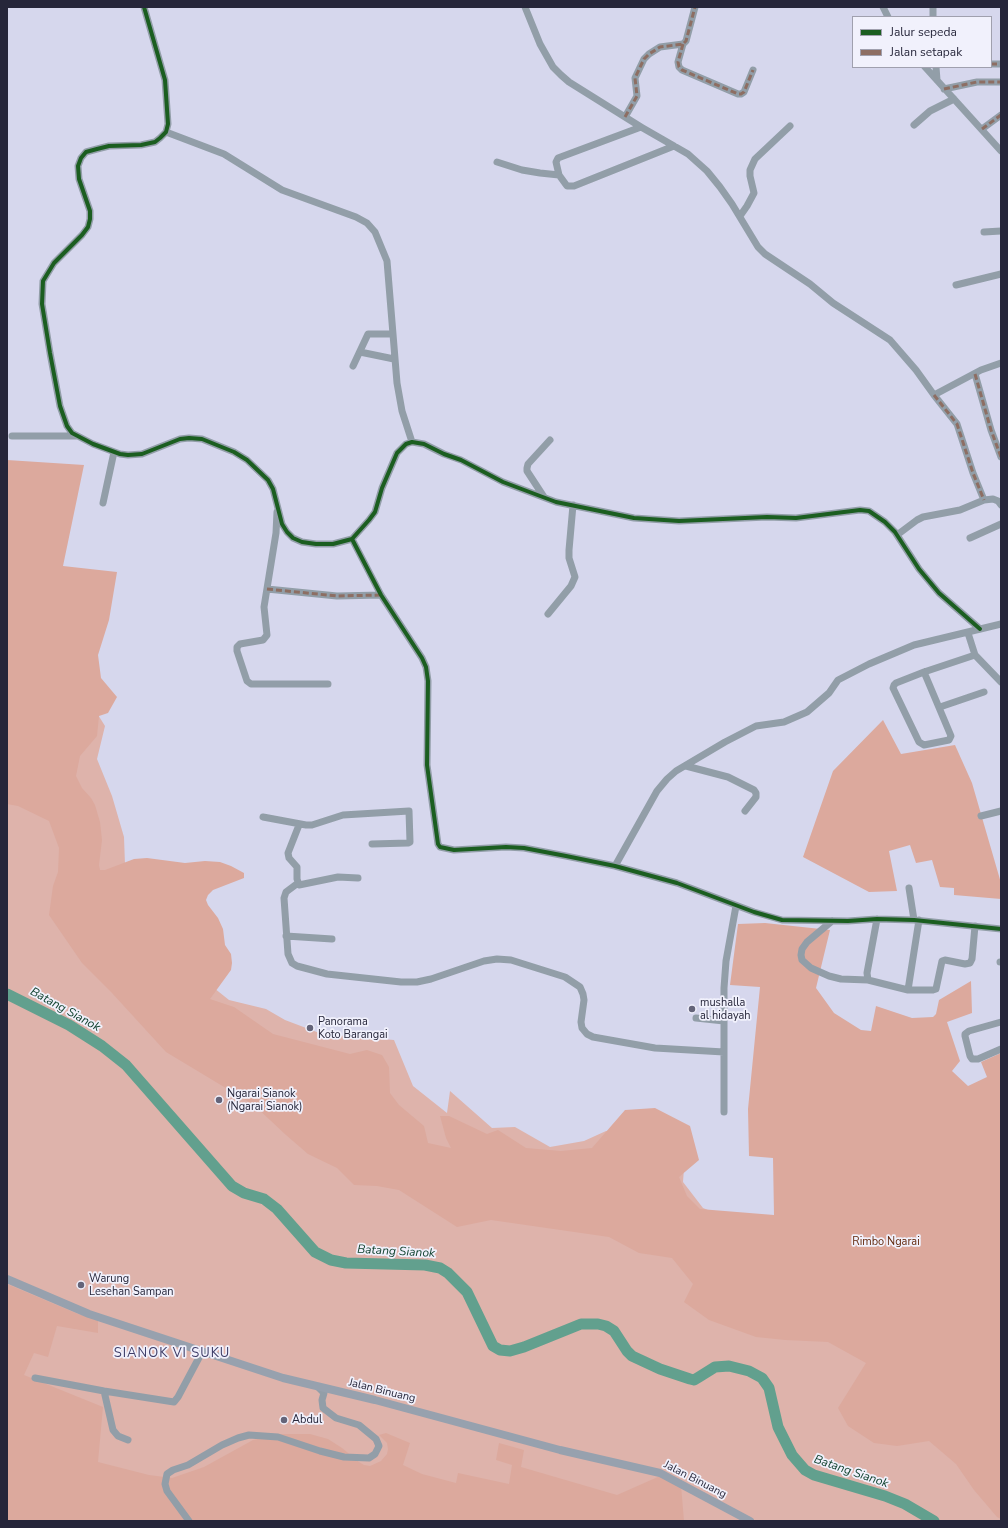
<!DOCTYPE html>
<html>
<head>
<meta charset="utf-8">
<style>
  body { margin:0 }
  #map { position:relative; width:1008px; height:1528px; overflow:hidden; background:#d6d7ed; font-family:"Nunito Sans",sans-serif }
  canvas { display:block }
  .frame { position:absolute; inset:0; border:8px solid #26263a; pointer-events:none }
  .legend { position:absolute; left:852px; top:16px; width:140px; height:52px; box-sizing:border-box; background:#f1f1fc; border:1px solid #a0a0ae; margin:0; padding:5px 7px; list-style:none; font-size:12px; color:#26263a }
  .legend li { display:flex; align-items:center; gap:8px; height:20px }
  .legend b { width:20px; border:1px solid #a0a0ae }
</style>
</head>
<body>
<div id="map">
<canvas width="1008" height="1528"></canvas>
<div class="frame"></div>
<ul class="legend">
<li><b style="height:5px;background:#1b5e20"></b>Jalur sepeda</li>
<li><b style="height:5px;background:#8d6e63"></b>Jalan setapak</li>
</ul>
</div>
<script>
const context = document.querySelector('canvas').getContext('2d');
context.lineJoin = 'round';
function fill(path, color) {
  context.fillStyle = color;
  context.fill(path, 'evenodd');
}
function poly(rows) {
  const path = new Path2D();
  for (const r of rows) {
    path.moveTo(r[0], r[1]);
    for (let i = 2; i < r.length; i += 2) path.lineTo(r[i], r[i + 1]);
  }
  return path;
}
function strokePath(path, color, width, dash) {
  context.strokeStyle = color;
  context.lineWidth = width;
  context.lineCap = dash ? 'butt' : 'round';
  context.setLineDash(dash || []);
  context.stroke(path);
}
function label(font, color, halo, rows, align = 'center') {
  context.font = font + ' "Nunito Sans",sans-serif';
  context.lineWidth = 3.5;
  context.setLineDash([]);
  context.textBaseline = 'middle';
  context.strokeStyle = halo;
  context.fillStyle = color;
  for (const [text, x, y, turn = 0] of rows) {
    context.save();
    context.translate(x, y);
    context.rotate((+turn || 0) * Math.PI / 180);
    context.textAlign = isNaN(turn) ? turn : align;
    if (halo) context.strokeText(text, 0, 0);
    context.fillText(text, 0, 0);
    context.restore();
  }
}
fill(poly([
  [7,663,90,702,105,726,97,759,112,796,124,837,125,865,209,984,229,1000,266,1009,285,1020,322,1034,394,1040,413,1086,447,1113,450,1091,492,1128,515,1127,550,1147,584,1141,606,1131,686,1141,683,1182,703,1208,1001,1330,1001,1521,320,1521,137,1492,7,1429]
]), '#deb3ab');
fill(poly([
  [7,460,84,465,63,566,117,572,109,620,98,655,101,678,117,697,108,713,99,716,97,736,80,756,76,776,82,788,91,798,95,805,100,822,102,840,99,865,100,870,105,870,134,859,147,858,185,863,205,861,220,862,231,866,244,873,244,878,213,890,208,895,206,900,208,905,218,918,223,929,225,945,231,954,232,963,231,970,210,999,234,1007,273,1034,350,1054,367,1050,382,1055,389,1067,390,1093,399,1105,424,1126,428,1143,451,1148,446,1138,440,1116,449,1116,487,1134,498,1130,526,1148,561,1151,592,1148,625,1110,655,1108,690,1126,699,1160,679,1177,687,1196,700,1209,774,1215,773,1158,749,1156,748,1109,760,987,730,985,738,924,765,923,830,930,816,988,834,1013,861,1030,871,1031,876,1006,912,1018,933,1017,936,1014,939,1000,971,981,972,1013,947,1022,960,1061,952,1071,968,1086,987,1077,981,1062,1001,1053,1001,1519,997,1517,974,1490,956,1464,929,1441,897,1446,874,1443,848,1426,838,1408,866,1363,828,1342,785,1340,756,1337,709,1320,684,1302,693,1284,672,1258,639,1253,609,1237,491,1220,457,1227,399,1190,377,1186,354,1185,337,1168,308,1154,286,1135,254,1105,166,1052,112,993,82,963,49,915,53,886,58,872,59,848,49,821,18,806,7,804],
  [883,720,901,754,955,745,972,783,1001,883,1001,899,954,895,954,888,940,887,932,860,916,863,910,845,889,851,897,891,869,892,803,857,833,771],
  [7,1284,78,1314,98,1320,98,1333,57,1326,48,1357,34,1353,24,1375,103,1407,98,1462,149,1475,172,1478,204,1467,253,1440,279,1434,310,1434,328,1439,342,1448,359,1462,364,1465,370,1466,381,1461,387,1454,388,1449,387,1443,379,1435,386,1433,410,1443,403,1465,422,1474,456,1483,458,1473,509,1484,512,1465,496,1460,499,1443,524,1450,521,1467,617,1495,660,1476,681,1485,684,1521,7,1521]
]), '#dca99d');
strokePath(poly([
  [7,994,69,1025,102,1046,126,1065,232,1186,244,1193,264,1199,277,1209,315,1252,331,1260,346,1263,425,1265,440,1268,448,1273,467,1292,493,1346,500,1350,510,1351,524,1347,581,1324,598,1324,606,1326,614,1331,627,1351,632,1356,660,1369,690,1379,694,1380,699,1377,715,1367,729,1366,749,1371,762,1378,769,1388,778,1427,792,1455,805,1470,814,1475,885,1496,905,1504,934,1521]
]), '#62a08e', 11);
strokePath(poly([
  [144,7,165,80,168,124,166,132,160,138,155,142,141,145,109,146,97,149,86,152,81,158,78,166,79,179,90,211,90,219,88,227,82,235,54,263,43,281,42,304,50,353,60,406,67,426,72,433,93,444,120,454,128,455,142,454,180,439,189,438,202,439,234,452,247,460,268,480,273,489,282,524,287,532,293,538,302,542,316,544,333,544,352,539,369,520,375,512,382,488,397,453,406,444,412,442,424,444,444,454,461,460,503,482,556,502,634,518,679,521,767,517,796,518,860,510,869,511,885,522,895,532,919,569,939,593,980,629],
  [525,7,540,44,553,67,561,75,569,82,641,127,688,154,707,171,720,187,732,204,758,247,765,254,810,284,833,303,890,340,916,370,934,395,981,370,1001,363],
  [883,7,888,17],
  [933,7,933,17],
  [683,44,678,62,679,67,682,70,738,94,741,94,744,92,753,70],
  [991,64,1001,64],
  [925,67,1001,151],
  [936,67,937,80],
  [944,89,977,82,1001,82],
  [625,117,637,96,635,78,644,59,649,54,660,47,683,44,686,41,695,7],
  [914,125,930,111,954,99],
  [641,127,558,158,556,162,559,175,567,186,574,186,674,146],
  [982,129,1001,115],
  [166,132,224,154,282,190,356,217,367,223,375,232,387,261,397,383,402,411,412,442],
  [497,162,522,170,540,173,559,175],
  [740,216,747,206,754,193,750,176,750,170,755,159,790,126],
  [984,232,1001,231],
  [956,285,1001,274],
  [360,352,394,359],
  [353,366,368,334,392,334],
  [975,374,991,430,1001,457],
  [934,395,957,424,973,473,984,500],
  [12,436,76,436],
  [544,497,527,471,527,468,528,464,550,440],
  [103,503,114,452],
  [277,512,276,533,264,607,267,635,263,640,240,644,237,647,237,651,247,681,251,684,328,684],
  [897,535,917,520,923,517,960,510,984,500,993,499,998,501,1001,505],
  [970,538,1001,524],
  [352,539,381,595,422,658,426,667,428,681,427,765,438,844,440,847,454,850,506,847,524,848,566,856,615,866,677,883,754,912,782,920,848,921,877,919,914,920,1001,929],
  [267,589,337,596,381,595],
  [548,614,571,586,575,577,569,558,569,550,573,505],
  [968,633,975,655,1001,682],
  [924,672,951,736,949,740,924,745,919,742,893,688,894,685,896,683,924,672,975,655],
  [940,707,984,692],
  [686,766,728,777,754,790,756,793,756,797,745,811],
  [981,816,1001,811],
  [263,817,306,825,312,825,343,815,409,811,410,842,408,843,372,844],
  [299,825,288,853,289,858,297,867,297,879,299,885,338,877,358,878],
  [615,866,657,791,667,779,676,771,725,742,756,726,784,722,807,712,829,693,838,680,869,664,914,645,1001,624],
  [298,883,286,892,284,898,288,954,292,963,297,966,327,974,401,982,417,982,431,979,484,961,497,959,511,960,565,977,580,987,583,994,584,1000,581,1022,582,1028,587,1034,593,1037,655,1048,724,1052],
  [909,888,914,920],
  [877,919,867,973,868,980,908,990,933,990,936,989,942,961,945,960,965,964,970,963,972,959,975,926],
  [832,921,807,942,802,949,801,955,802,960,811,968,829,976,841,979,868,980],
  [286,936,332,939],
  [1000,962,1001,962],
  [908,990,919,920],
  [696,1018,724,1021],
  [1001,1022,969,1031,965,1034,965,1036,970,1056,972,1059,978,1059,1001,1049],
  [724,1112,724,988,726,961,736,906],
  [35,1378,104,1391,174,1402,178,1397,202,1352],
  [104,1391,113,1430,118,1436,128,1440],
  [189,1521,167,1491,165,1484,167,1474,173,1470,188,1465,222,1445,238,1438,249,1435,278,1437,320,1451,344,1457,369,1458,375,1454,379,1446,376,1439,359,1425,336,1418,323,1408,322,1400,324,1393,319,1388]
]), '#929ea8', 7);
strokePath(poly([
  [7,1279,89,1314,283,1378,375,1400,560,1450,660,1473,750,1521]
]), '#97a1ae', 8);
strokePath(poly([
  [683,44,678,62,679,67,682,70,738,94,741,94,744,92,753,70],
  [991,64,1001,64],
  [944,89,977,82,1001,82],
  [625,117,637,96,635,78,644,59,649,54,660,47,683,44,686,41,695,7],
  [982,129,1001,115],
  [975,374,991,430,1001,457],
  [934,395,957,424,973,473,984,500],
  [267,589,337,596,381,595]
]), '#8d6e63', 3, [6, 3]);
strokePath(poly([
  [144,7,165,80,168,124,166,132,160,138,155,142,141,145,109,146,97,149,86,152,81,158,78,166,79,179,90,211,90,219,88,227,82,235,54,263,43,281,42,304,50,353,60,406,67,426,72,433,93,444,120,454,128,455,142,454,180,439,189,438,202,439,234,452,247,460,268,480,273,489,282,524,287,532,293,538,302,542,316,544,333,544,352,539,369,520,375,512,382,488,397,453,406,444,412,442,424,444,444,454,461,460,503,482,556,502,634,518,679,521,767,517,796,518,860,510,869,511,885,522,895,532,919,569,939,593,980,629],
  [352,539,381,595,422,658,426,667,428,681,427,765,438,844,440,847,454,850,506,847,524,848,566,856,615,866,677,883,754,912,782,920,848,921,877,919,914,920,1001,929]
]), '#1b5e20', 4);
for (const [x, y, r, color] of [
  [692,1009,4,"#646479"],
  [310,1028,4,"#646479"],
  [219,1100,4,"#646479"],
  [81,1285,4,"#646479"],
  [284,1420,4,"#646479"]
]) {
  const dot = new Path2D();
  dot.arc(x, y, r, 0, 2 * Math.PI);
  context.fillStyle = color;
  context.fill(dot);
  strokePath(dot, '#f1f1fc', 1.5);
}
label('11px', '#26263a', '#f1f1fc', [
  ["mushalla",700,1003],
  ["al hidayah",700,1016],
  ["Panorama",318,1022],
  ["Koto Barangai",318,1035],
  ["Ngarai Sianok",227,1094],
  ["(Ngarai Sianok)",227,1107],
  ["Warung",89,1279],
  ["Lesehan Sampan",89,1292],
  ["Abdul",292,1420]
], 'left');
label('11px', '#63280c', '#f1f1fc', [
  ["Rimbo Ngarai",886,1242]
]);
label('11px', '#26263a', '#f1f1fc', [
  ["Jalan Binuang",382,1391,14],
  ["Jalan Binuang",695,1480,27]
]);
label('italic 12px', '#11422f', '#f1f1fc', [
  ["Batang Sianok",65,1010,29],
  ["Batang Sianok",396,1252,3],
  ["Batang Sianok",851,1472,19]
]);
context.letterSpacing = '1px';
label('13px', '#3d3c67', '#f1f1fc', [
  ["SIANOK VI SUKU",172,1354]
]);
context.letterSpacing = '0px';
</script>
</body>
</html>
